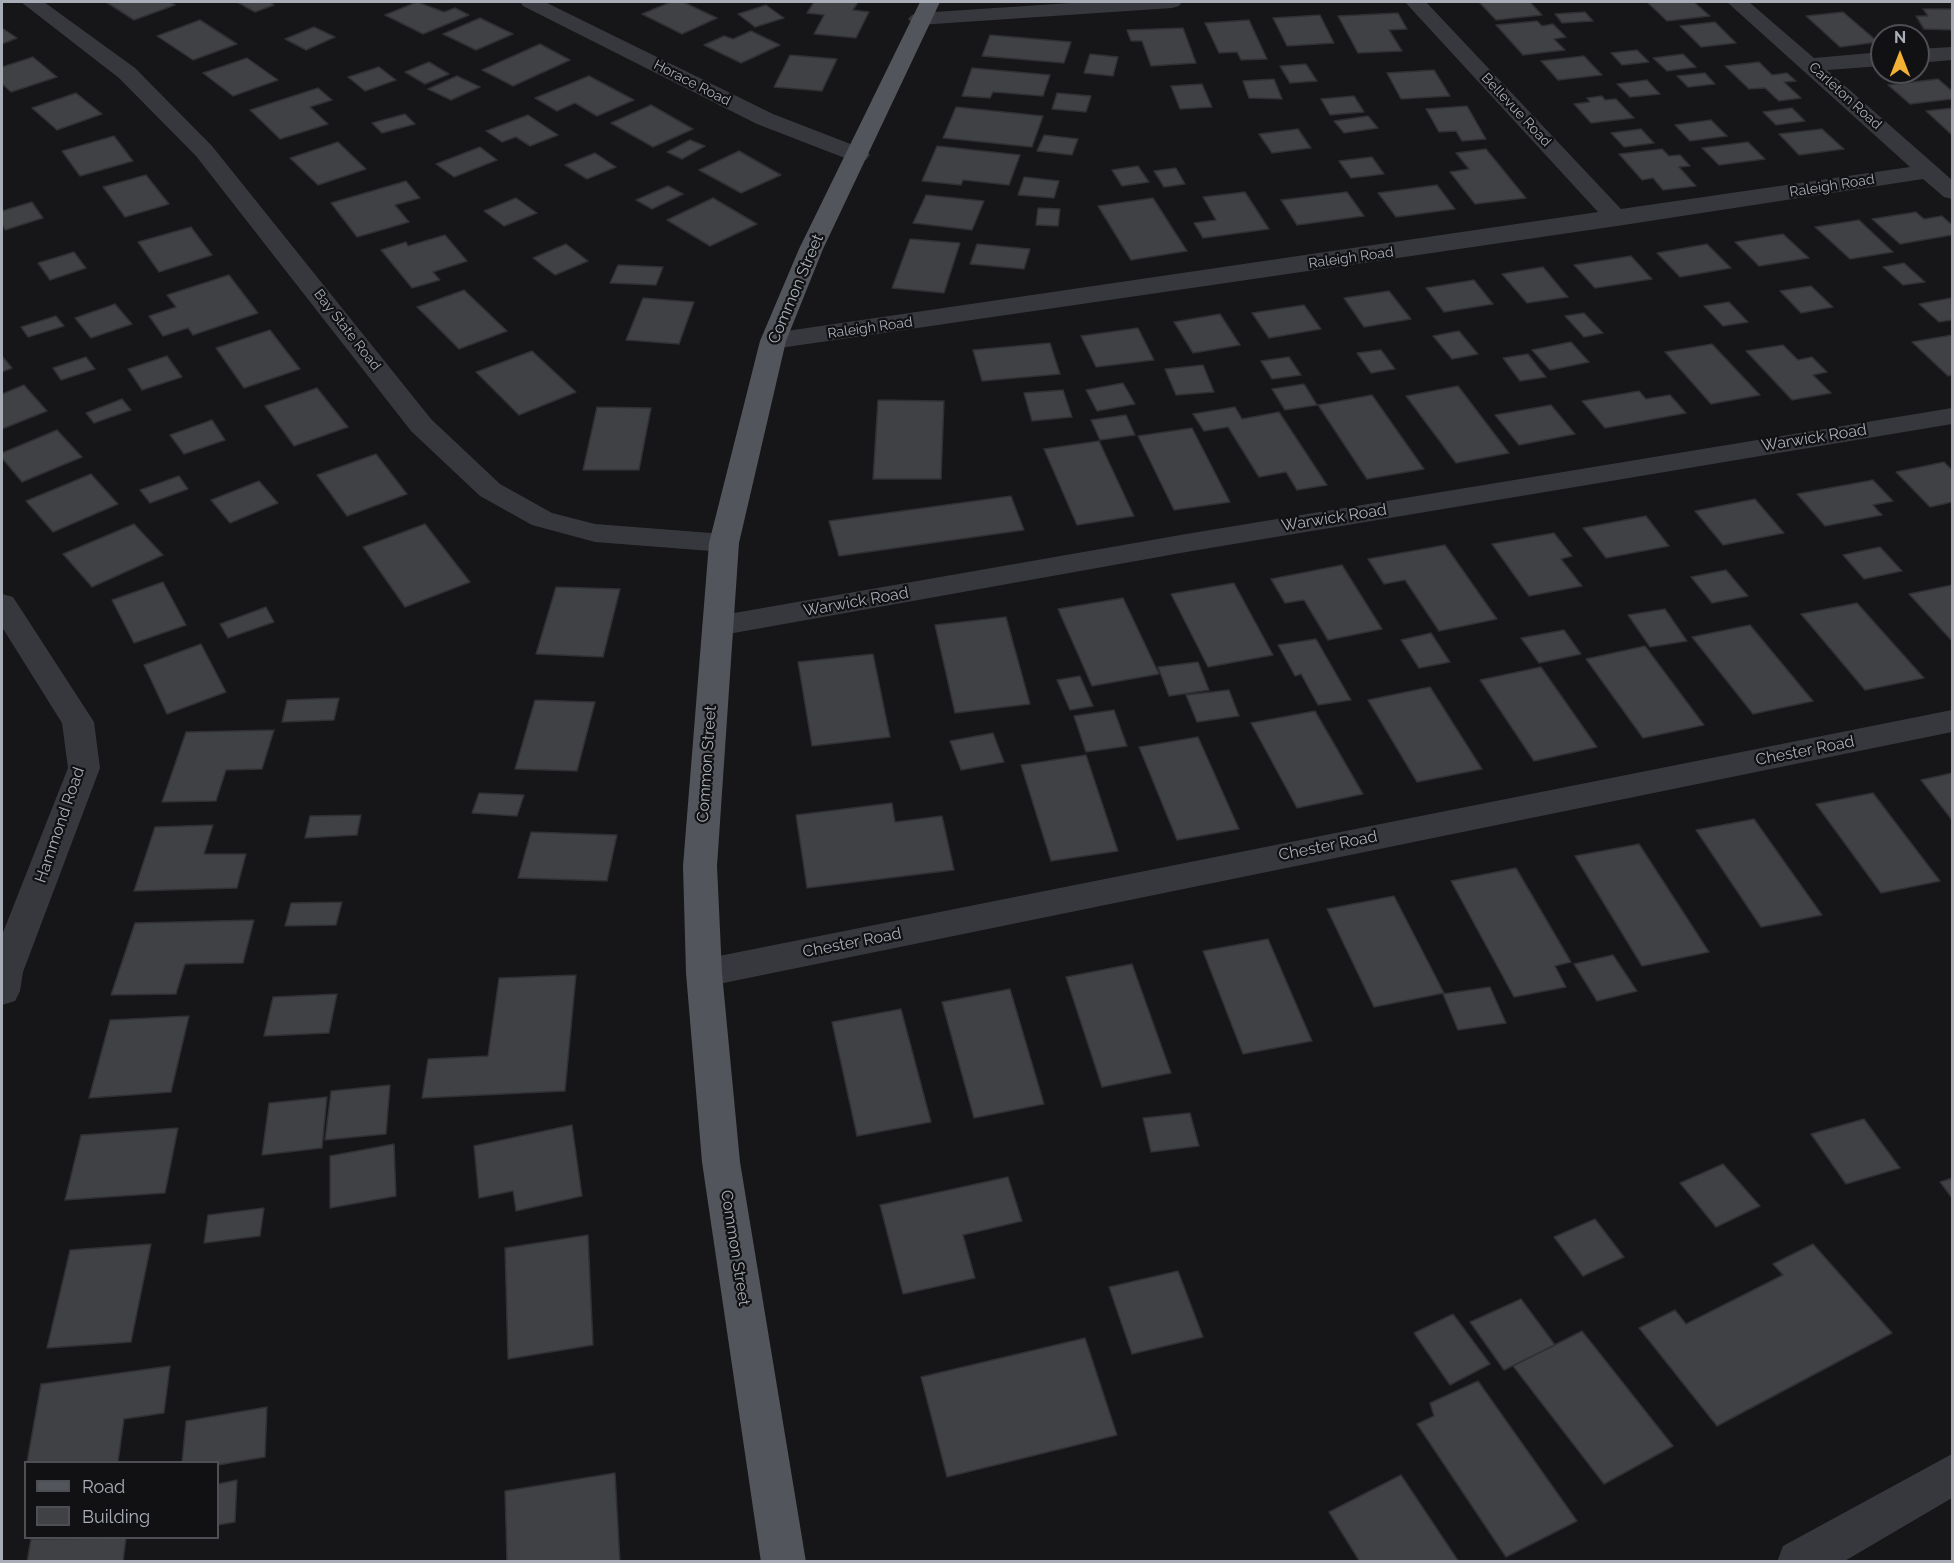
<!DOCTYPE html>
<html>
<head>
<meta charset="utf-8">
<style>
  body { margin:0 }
  #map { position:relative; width:1954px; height:1563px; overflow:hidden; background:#161618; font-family:Raleway,sans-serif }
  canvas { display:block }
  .frame { position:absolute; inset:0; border:3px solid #a8adb8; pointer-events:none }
  .legend { position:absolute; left:24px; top:1461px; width:195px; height:78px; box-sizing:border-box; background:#111113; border:2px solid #4d4f55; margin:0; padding:8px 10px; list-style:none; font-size:18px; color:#a8adb8 }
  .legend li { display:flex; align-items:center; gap:12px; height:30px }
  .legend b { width:30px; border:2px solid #4d4f55 }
  .north { position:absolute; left:1870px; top:24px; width:60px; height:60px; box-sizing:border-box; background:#111113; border:2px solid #4d4f55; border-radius:50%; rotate:0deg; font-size:16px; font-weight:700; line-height:24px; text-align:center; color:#a8adb8 }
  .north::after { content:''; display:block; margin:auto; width:21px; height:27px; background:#f2b134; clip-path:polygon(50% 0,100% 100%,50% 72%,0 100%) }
</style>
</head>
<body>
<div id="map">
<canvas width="1954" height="1563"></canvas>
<div class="frame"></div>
<ul class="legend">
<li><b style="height:8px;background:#53555c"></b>Road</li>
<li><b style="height:16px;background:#404145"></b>Building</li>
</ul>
<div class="north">N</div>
</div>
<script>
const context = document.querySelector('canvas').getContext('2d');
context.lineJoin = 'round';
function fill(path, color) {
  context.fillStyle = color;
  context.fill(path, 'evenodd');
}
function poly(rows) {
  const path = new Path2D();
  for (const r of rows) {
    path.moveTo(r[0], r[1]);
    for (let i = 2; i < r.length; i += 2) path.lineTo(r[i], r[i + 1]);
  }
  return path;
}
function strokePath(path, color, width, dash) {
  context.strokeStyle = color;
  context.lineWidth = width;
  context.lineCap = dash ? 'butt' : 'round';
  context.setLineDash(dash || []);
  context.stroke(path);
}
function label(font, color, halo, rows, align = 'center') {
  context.font = font + ' Raleway,sans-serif';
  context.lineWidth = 4.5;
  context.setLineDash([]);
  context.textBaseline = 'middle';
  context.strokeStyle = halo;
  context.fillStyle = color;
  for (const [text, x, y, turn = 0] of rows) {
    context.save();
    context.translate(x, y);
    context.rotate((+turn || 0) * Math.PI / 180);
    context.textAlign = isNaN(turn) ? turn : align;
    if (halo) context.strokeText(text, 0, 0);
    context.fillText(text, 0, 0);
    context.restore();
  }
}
const building = poly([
  [106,2,170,2,175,5,134,20,106,2],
  [237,2,270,2,274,5,255,12,237,2],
  [417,2,444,12,455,8,469,15,423,34,385,15,417,2],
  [671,2,683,2,717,18,682,34,642,14,671,2],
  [814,2,858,2,853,10,869,12,856,38,814,34,824,15,807,13,814,2],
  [1479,2,1530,2,1542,15,1496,20,1479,2],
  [1647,2,1694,2,1710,16,1667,21,1647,2],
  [766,5,784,18,755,27,738,14,766,5],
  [1923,9,1952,9,1952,30,1924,29,1916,16,1928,16,1923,9],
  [1585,12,1593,21,1562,23,1555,14,1585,12],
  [1843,12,1878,42,1840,47,1806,16,1843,12],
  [1398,13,1407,29,1389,30,1402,51,1358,53,1338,16,1398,13],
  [1320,15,1334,43,1287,46,1273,18,1320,15],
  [480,18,513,34,476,50,443,34,480,18],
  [200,20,237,44,193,60,157,36,200,20],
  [1249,20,1267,59,1241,60,1237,52,1219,53,1205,23,1249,20],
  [1537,21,1542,26,1553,24,1566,37,1554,39,1565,50,1523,55,1496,25,1537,21],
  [1715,22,1736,43,1701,47,1680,26,1715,22],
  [314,27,335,37,306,50,285,39,314,27],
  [2,28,17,38,2,44,2,28],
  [1183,28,1196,63,1151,66,1142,41,1131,41,1127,30,1183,28],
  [751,31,780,45,741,63,704,45,724,36,733,39,751,31],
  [990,35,1071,42,1064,63,982,56,990,35],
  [540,44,570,60,513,86,482,70,540,44],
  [1637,50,1649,62,1622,65,1611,53,1637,50],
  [1090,54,1118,57,1113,76,1084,73,1090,54],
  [1683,54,1696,67,1667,71,1653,58,1683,54],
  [790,55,837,59,822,91,774,87,790,55],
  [1584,56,1602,75,1558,80,1541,61,1584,56],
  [33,57,57,77,11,92,2,84,2,67,33,57],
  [247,58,278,80,233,96,203,73,247,58],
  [429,62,449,74,425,84,405,72,429,62],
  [1759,62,1772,75,1787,73,1796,81,1784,82,1801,98,1779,101,1765,88,1749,89,1725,66,1759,62],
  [1306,64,1317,81,1290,83,1280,66,1306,64],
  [379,67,396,80,365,91,348,77,379,67],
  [972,68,1050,75,1043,96,993,92,990,98,962,96,972,68],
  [1434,70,1450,96,1401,99,1387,73,1434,70],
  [1705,73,1715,84,1688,87,1677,76,1705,73],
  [457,76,480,87,451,100,428,89,457,76],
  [589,76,634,100,597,116,575,103,557,111,535,98,589,76],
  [1274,79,1282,99,1249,98,1243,81,1274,79],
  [1938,79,1952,91,1952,99,1910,104,1888,85,1938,79],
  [1647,80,1660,94,1630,97,1617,84,1647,80],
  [1202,84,1212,107,1180,109,1171,86,1202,84],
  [318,88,332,100,310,107,328,124,280,139,250,110,318,88],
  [76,93,102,114,57,130,32,108,76,93],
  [1057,93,1091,96,1086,112,1052,109,1057,93],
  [1354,96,1364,112,1330,115,1321,99,1354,96],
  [1602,96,1605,100,1616,99,1634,118,1591,123,1574,104,1590,102,1587,98,1602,96],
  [651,105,693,129,653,147,611,123,651,105],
  [1467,106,1486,139,1462,141,1456,131,1439,132,1426,109,1467,106],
  [956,107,1043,116,1032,147,943,138,956,107],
  [1792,108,1805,121,1776,125,1763,112,1792,108],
  [1952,108,1952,135,1926,111,1952,108],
  [405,114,415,124,382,133,372,123,405,114],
  [528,115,558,135,530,146,516,137,502,142,486,131,528,115],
  [1368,116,1378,128,1344,133,1334,121,1368,116],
  [1711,120,1727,136,1690,141,1675,125,1711,120],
  [1298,129,1311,148,1272,153,1259,134,1298,129],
  [1641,129,1654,143,1624,147,1611,133,1641,129],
  [1822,129,1844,149,1799,155,1779,134,1822,129],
  [1044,135,1078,139,1072,155,1037,151,1044,135],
  [114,136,133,161,80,176,62,151,114,136],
  [690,140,705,146,682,159,667,152,690,140],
  [338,142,366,169,318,185,290,158,338,142],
  [1748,142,1765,159,1719,165,1702,148,1748,142],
  [937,146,1020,155,1009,185,963,180,961,185,922,181,937,146],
  [480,147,497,160,454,177,436,164,480,147],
  [1486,149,1526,198,1475,204,1450,172,1469,169,1456,153,1486,149],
  [1662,149,1669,156,1680,155,1690,166,1679,167,1696,186,1663,190,1653,178,1642,180,1619,154,1662,149],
  [739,151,781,175,741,193,699,170,739,151],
  [595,153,616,167,587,179,565,165,595,153],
  [1372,157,1384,174,1351,178,1339,161,1372,157],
  [1138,166,1149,182,1122,186,1112,170,1138,166],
  [1176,168,1185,184,1164,187,1154,171,1176,168],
  [146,175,169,204,125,217,103,187,146,175],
  [1024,177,1059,181,1054,198,1018,195,1024,177],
  [406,181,420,198,395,205,409,222,357,237,331,203,406,181],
  [1437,185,1455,209,1396,217,1378,193,1437,185],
  [668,186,683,194,652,209,636,200,668,186],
  [1245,192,1269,229,1203,238,1194,223,1216,220,1203,197,1245,192],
  [1347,192,1364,216,1297,225,1281,200,1347,192],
  [926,195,984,201,972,230,913,223,926,195],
  [516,198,537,213,504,226,484,211,516,198],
  [713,198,757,224,710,246,667,220,713,198],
  [1153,198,1187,251,1131,260,1098,206,1153,198],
  [32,202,43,218,5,230,2,224,2,211,32,202],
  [1038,208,1060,209,1058,226,1036,225,1038,208],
  [1916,212,1924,219,1942,216,1952,225,1952,235,1900,244,1872,219,1916,212],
  [1859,220,1893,252,1850,259,1815,227,1859,220],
  [191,227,212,255,159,272,138,242,191,227],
  [1783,234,1809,258,1759,266,1735,242,1783,234],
  [445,235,467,261,433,272,440,280,412,288,381,250,406,242,408,246,445,235],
  [910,239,960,243,944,293,892,288,910,239],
  [566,244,588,261,555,275,533,258,566,244],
  [977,244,1030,249,1024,269,970,264,977,244],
  [1707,244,1731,268,1680,277,1657,253,1707,244],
  [74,252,86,268,50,280,38,263,74,252],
  [1631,256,1652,279,1595,288,1574,265,1631,256],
  [1904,263,1925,282,1903,285,1883,267,1904,263],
  [618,265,663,267,656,285,610,283,618,265],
  [1543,267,1568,297,1527,303,1502,274,1543,267],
  [229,275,258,313,193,335,188,328,163,336,149,316,176,307,167,295,229,275],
  [1474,280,1493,304,1444,312,1426,288,1474,280],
  [1811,286,1833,307,1801,313,1780,291,1811,286],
  [464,290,507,331,459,349,417,307,464,290],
  [1389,291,1411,319,1364,327,1344,298,1389,291],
  [643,298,694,302,679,344,626,340,643,298],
  [1951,298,1952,320,1939,322,1919,304,1951,298],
  [1729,302,1748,322,1723,326,1704,306,1729,302],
  [115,304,132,324,91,338,75,318,115,304],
  [1304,305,1321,329,1269,338,1252,313,1304,305],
  [1584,313,1603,333,1584,337,1565,316,1584,313],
  [1220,314,1240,345,1193,353,1174,322,1220,314],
  [56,316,64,326,28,337,21,327,56,316],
  [1138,328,1154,360,1096,367,1081,336,1138,328],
  [270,330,300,369,244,388,216,348,270,330],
  [1459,331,1478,354,1452,359,1433,336,1459,331],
  [1952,335,1952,375,1948,376,1912,342,1952,335],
  [1571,342,1589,362,1550,370,1532,350,1571,342],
  [1050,343,1060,374,982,381,973,350,1050,343],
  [1712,344,1760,395,1711,404,1665,352,1712,344],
  [1783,345,1798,360,1812,357,1827,372,1813,375,1831,393,1792,400,1746,351,1783,345],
  [1381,350,1395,369,1371,373,1357,353,1381,350],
  [532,351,576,392,519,415,476,372,532,351],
  [1528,354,1546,377,1520,381,1503,358,1528,354],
  [2,356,12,368,2,372,2,356],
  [167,356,182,377,142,390,128,369,167,356],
  [86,357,95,369,61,380,53,368,86,357],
  [1289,357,1301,375,1272,379,1261,361,1289,357],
  [1203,365,1214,392,1176,395,1165,369,1203,365],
  [1123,383,1135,404,1097,411,1086,390,1123,383],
  [1304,384,1317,405,1285,410,1272,389,1304,384],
  [24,385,47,411,2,429,2,394,24,385],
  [1458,386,1509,453,1456,463,1406,396,1458,386],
  [317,388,348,427,294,446,265,406,317,388],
  [1063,390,1072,417,1032,421,1024,393,1063,390],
  [1639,391,1646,399,1670,395,1686,413,1605,428,1582,401,1639,391],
  [1372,395,1424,469,1367,479,1318,405,1372,395],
  [122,399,131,410,94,423,86,413,122,399],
  [878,400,944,401,941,479,873,479,878,400],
  [1551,405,1575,434,1519,445,1495,415,1551,405],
  [597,407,651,408,639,470,583,470,597,407],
  [1235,407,1242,419,1279,412,1327,485,1297,490,1286,472,1259,477,1228,427,1204,431,1193,414,1235,407],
  [1126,415,1135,435,1100,440,1091,420,1126,415],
  [212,420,225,440,184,454,170,435,212,420],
  [1192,428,1230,502,1174,510,1138,436,1192,428],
  [57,430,82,457,22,482,2,458,2,453,57,430],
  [1099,441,1134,516,1077,525,1044,449,1099,441],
  [376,454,407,494,347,516,317,475,376,454],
  [1944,462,1952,470,1952,502,1930,507,1896,472,1944,462],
  [91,474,118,504,53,532,26,501,91,474],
  [179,476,188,489,150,503,140,490,179,476],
  [1873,480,1893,501,1873,505,1882,515,1825,526,1797,494,1873,480],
  [259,481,278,503,230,523,211,500,259,481],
  [1011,496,1024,530,839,556,829,521,1011,496],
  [1755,499,1784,533,1723,545,1695,511,1755,499],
  [1646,516,1669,546,1606,558,1583,528,1646,516],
  [134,524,163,555,92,587,63,554,134,524],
  [425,524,470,582,405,607,363,547,425,524],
  [1554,533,1572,556,1561,559,1582,586,1529,596,1492,544,1554,533],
  [1445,545,1497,619,1439,631,1405,580,1384,584,1368,559,1445,545],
  [1880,547,1902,571,1864,579,1843,555,1880,547],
  [1342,565,1382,629,1328,640,1304,600,1285,603,1271,579,1342,565],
  [1726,570,1748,596,1712,603,1691,577,1726,570],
  [163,582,186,625,134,643,112,600,163,582],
  [1234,583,1273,655,1208,667,1171,594,1234,583],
  [1952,585,1952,641,1909,594,1952,585],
  [556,587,620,589,603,657,536,654,556,587],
  [1123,598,1159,674,1092,686,1058,609,1123,598],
  [1857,603,1924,678,1865,690,1801,614,1857,603],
  [266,607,274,622,228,638,220,624,266,607],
  [1665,609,1687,641,1650,647,1628,615,1665,609],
  [1006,617,1030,704,955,713,935,625,1006,617],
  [1750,625,1813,701,1753,714,1692,637,1750,625],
  [1564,630,1581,654,1539,663,1521,638,1564,630],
  [1431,633,1450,662,1419,668,1401,640,1431,633],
  [1316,639,1351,700,1318,705,1301,674,1295,676,1278,645,1316,639],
  [201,644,226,692,167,714,144,665,201,644],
  [1645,646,1704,725,1643,738,1586,659,1645,646],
  [873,654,890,737,812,746,798,662,873,654],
  [1198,662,1209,690,1169,696,1158,667,1198,662],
  [1541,667,1597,747,1534,761,1480,680,1541,667],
  [1080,676,1093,706,1070,710,1057,680,1080,676],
  [1430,687,1482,769,1417,782,1368,700,1430,687],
  [1229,690,1239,716,1197,722,1186,695,1229,690],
  [339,698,334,720,282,722,287,700,339,698],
  [535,700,595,702,577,771,515,769,535,700],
  [1114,710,1127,746,1086,752,1074,716,1114,710],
  [1315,711,1363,794,1297,808,1251,723,1315,711],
  [274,730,262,769,226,770,216,801,162,802,186,732,274,730],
  [993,733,1004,762,961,770,950,741,993,733],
  [1198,737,1239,829,1177,840,1139,747,1198,737],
  [1086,755,1118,851,1051,861,1021,765,1086,755],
  [1952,773,1952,820,1921,780,1952,773],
  [479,793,524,795,517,816,472,813,479,793],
  [1873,793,1940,881,1881,893,1816,804,1873,793],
  [892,803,895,822,942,816,954,870,807,888,796,815,892,803],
  [361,815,357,835,305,838,310,816,361,815],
  [1754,819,1822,915,1761,927,1696,830,1754,819],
  [213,825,204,854,246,854,237,888,134,891,155,827,213,825],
  [531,832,617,835,607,881,518,878,531,832],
  [1639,844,1709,952,1642,966,1575,856,1639,844],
  [1516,868,1571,962,1555,966,1566,987,1514,997,1451,881,1516,868],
  [1394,896,1444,993,1374,1007,1327,909,1394,896],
  [342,902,336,925,285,926,291,903,342,902],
  [254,920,243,963,185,964,176,994,111,995,135,923,254,920],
  [1268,939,1312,1041,1243,1054,1203,951,1268,939],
  [1613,955,1637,991,1597,1001,1574,964,1613,955],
  [1132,964,1171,1073,1102,1087,1066,977,1132,964],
  [576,975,565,1091,422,1098,428,1059,488,1056,499,978,576,975],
  [1490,987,1506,1023,1458,1030,1443,994,1490,987],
  [1010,989,1044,1104,974,1118,942,1002,1010,989],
  [337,994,329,1033,264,1036,273,997,337,994],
  [901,1009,931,1122,857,1136,832,1022,901,1009],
  [189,1016,171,1092,89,1098,110,1020,189,1016],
  [390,1085,386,1134,325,1140,331,1091,390,1085],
  [327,1097,322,1148,262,1155,269,1103,327,1097],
  [1190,1113,1199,1146,1151,1152,1143,1118,1190,1113],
  [1864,1119,1900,1168,1846,1184,1811,1134,1864,1119],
  [572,1125,582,1196,516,1211,513,1191,479,1198,474,1146,572,1125],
  [178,1128,165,1193,65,1200,81,1135,178,1128],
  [394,1144,396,1196,330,1208,330,1156,394,1144],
  [1723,1164,1760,1206,1716,1227,1680,1183,1723,1164],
  [1008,1177,1022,1221,963,1235,975,1278,903,1294,880,1205,1008,1177],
  [1952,1178,1952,1198,1940,1182,1952,1178],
  [264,1208,260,1236,204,1243,208,1215,264,1208],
  [1595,1219,1624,1257,1583,1276,1554,1237,1595,1219],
  [588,1235,593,1345,508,1359,505,1248,588,1235],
  [151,1244,131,1342,47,1348,70,1250,151,1244],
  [1813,1244,1892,1333,1717,1426,1639,1328,1675,1310,1686,1324,1783,1275,1773,1264,1813,1244],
  [1178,1271,1203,1337,1132,1354,1109,1287,1178,1271],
  [1521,1299,1555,1345,1504,1370,1470,1322,1521,1299],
  [1453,1314,1490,1364,1450,1385,1414,1333,1453,1314],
  [1582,1331,1673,1446,1604,1484,1513,1366,1582,1331],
  [1085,1338,1117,1435,947,1477,921,1377,1085,1338],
  [170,1366,164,1413,124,1419,118,1462,27,1462,41,1384,170,1366],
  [1478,1381,1577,1521,1506,1557,1417,1424,1434,1416,1430,1403,1478,1381],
  [267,1407,265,1457,218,1465,218,1462,182,1462,186,1421,267,1407],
  [615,1473,620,1562,507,1562,505,1491,615,1473],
  [1401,1475,1459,1562,1360,1562,1329,1512,1401,1475],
  [237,1480,235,1522,218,1525,218,1484,237,1480],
  [126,1538,123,1562,27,1562,31,1539,126,1538]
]);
fill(building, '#404145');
strokePath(building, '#303034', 1.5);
fill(poly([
  [21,2,44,2,135,68,212,146,431,419,500,484,552,513,595,524,724,534,734,536,739,543,734,550,724,552,595,542,532,525,480,496,411,431,196,156,119,78,21,2],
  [520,2,545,2,773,114,866,150,870,155,866,160,850,160,757,124,523,6,520,2],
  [1086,2,1182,2,1179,6,1172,8,919,25,912,23,908,19,912,15,919,13,1086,2],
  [1405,2,1426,2,1621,209,1910,167,1727,2,1749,2,1814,58,1882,52,1882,66,1827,70,1952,180,1952,199,1944,197,1923,179,1617,226,773,349,764,347,760,341,764,335,773,333,1598,212,1405,2],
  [1952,47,1952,60,1918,63,1918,49,1952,47],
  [1952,408,1952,424,1192,551,717,636,706,633,702,626,706,619,717,616,1192,533,1952,408],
  [2,594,13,597,94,722,100,768,23,972,20,991,15,1001,2,1005,2,935,68,768,62,723,2,627,2,594],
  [1952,710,1952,732,704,987,691,983,686,973,691,963,704,959,1952,710],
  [1952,1454,1952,1498,1843,1562,1777,1562,1783,1546,1952,1454]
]), '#37383d');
fill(poly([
  [920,2,940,2,823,249,786,341,739,543,717,866,722,973,740,1162,806,1562,761,1562,702,1162,686,973,683,866,709,543,760,341,799,249,920,2]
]), '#53555c');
label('14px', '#a8adb8', '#111113', [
  ["Horace Road",692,83,27],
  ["Carleton Road",1845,96,42],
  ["Bellevue Road",1516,110,47],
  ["Raleigh Road",1832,186,-9],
  ["Raleigh Road",1351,258,-8],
  ["Raleigh Road",870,328,-8],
  ["Bay State Road",347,330,52]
]);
label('16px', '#a8adb8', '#111113', [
  ["Common Street",796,289,-67],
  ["Warwick Road",1814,438,-9],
  ["Warwick Road",1334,518,-9],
  ["Warwick Road",856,602,-10],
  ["Chester Road",1805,751,-11],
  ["Common Street",707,764,-86],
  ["Hammond Road",60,825,-71],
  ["Chester Road",1328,846,-11],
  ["Chester Road",852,943,-11],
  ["Common Street",735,1248,81]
]);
</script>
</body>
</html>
